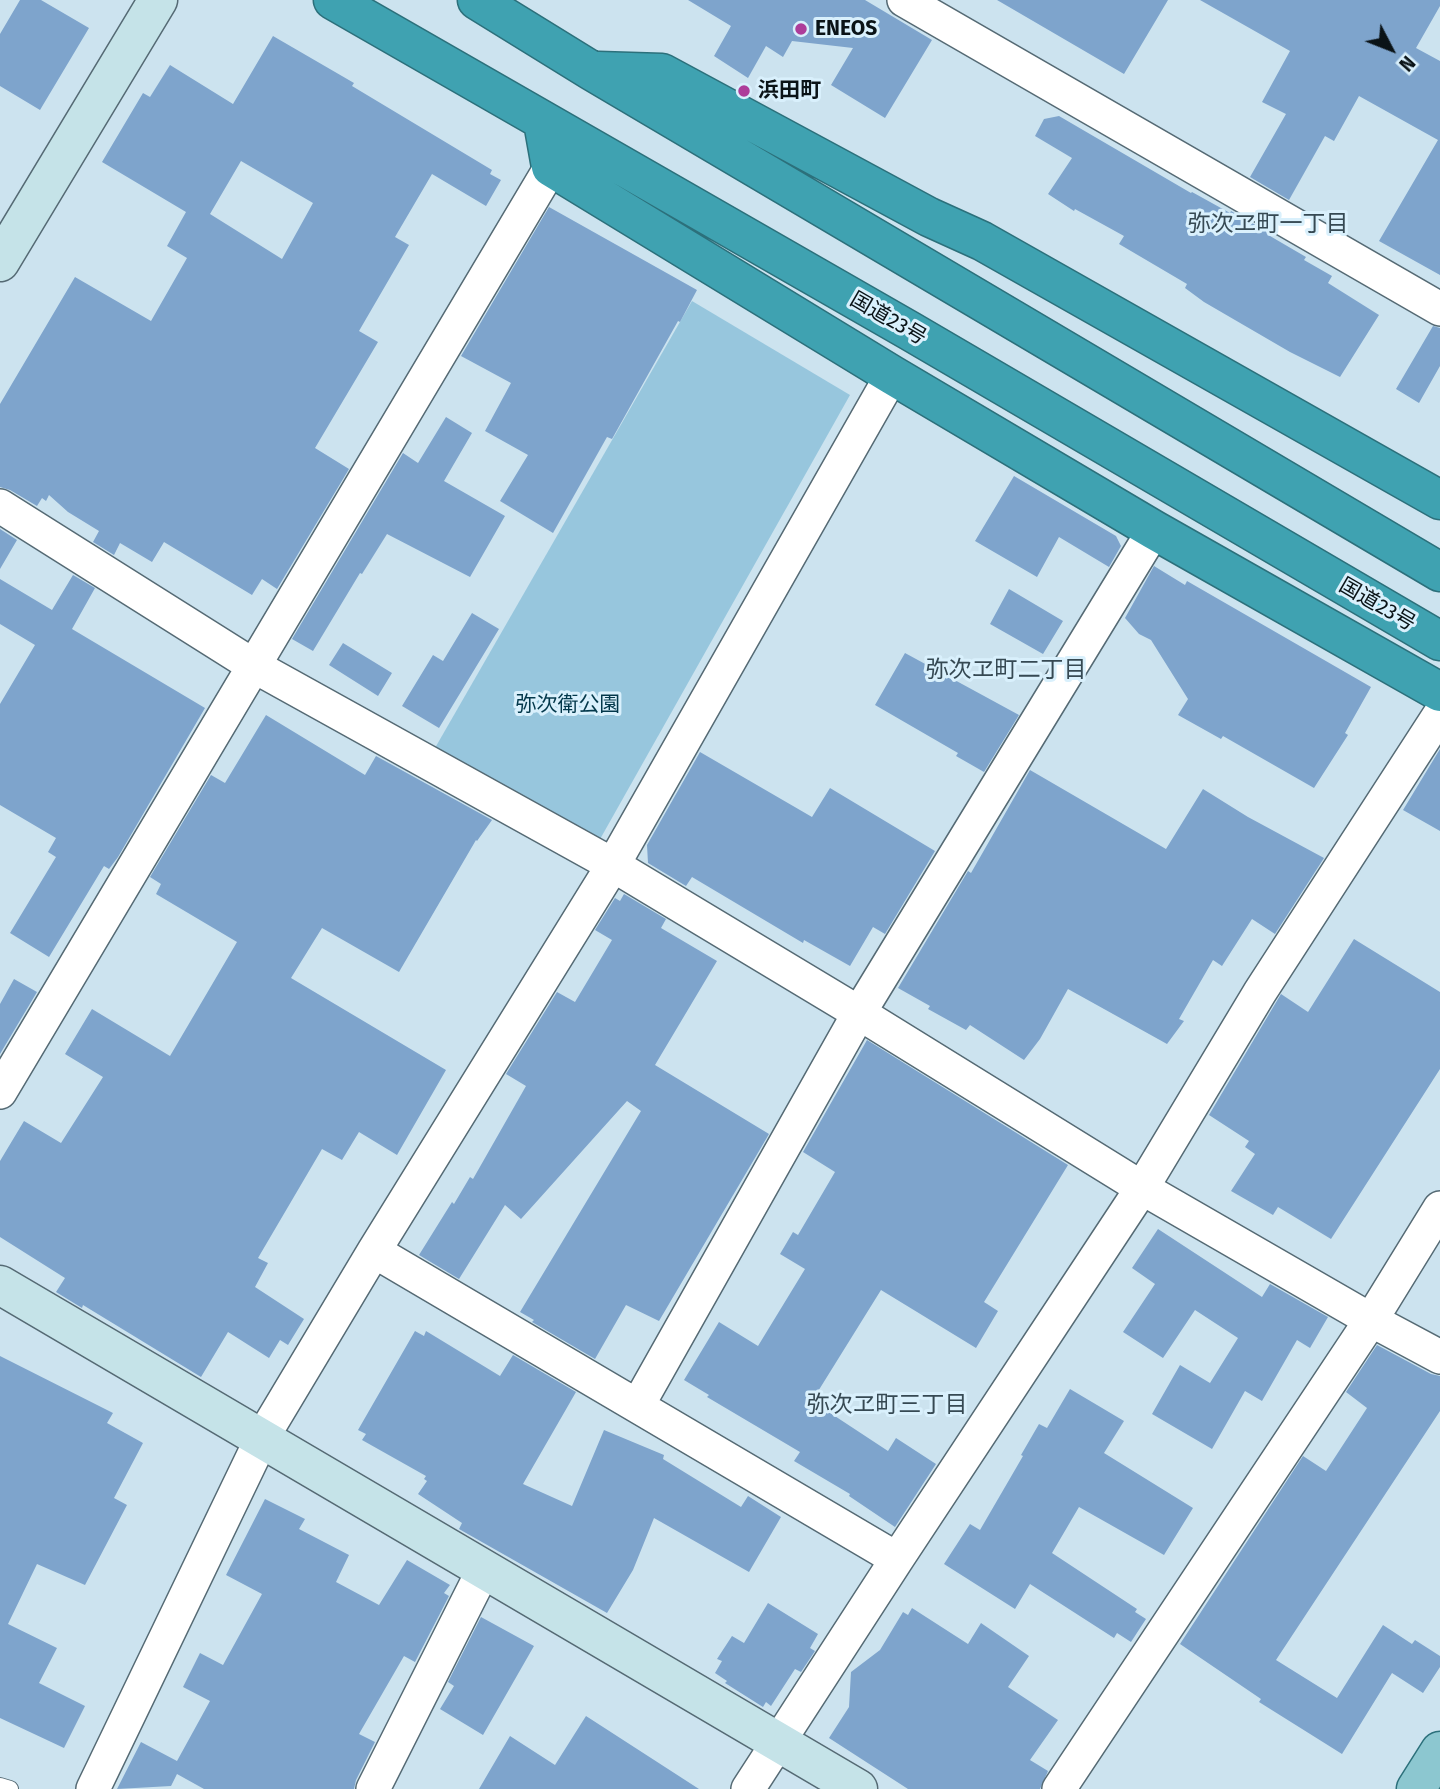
<!DOCTYPE html>
<html>
<head>
<meta charset="utf-8">
<style>
  body { margin:0 }
  #map { position:relative; width:1440px; height:1789px; overflow:hidden; background:#cce3ef; font-family:"Fira Sans",sans-serif }
  canvas { display:block }
  .north { position:absolute; left:1356px; top:14px; width:70px; height:70px; -webkit-text-stroke:5px #d9f0fc; paint-order:stroke; rotate:132deg; font-size:19px; font-weight:700; line-height:28px; text-align:center; color:#0a1317 }
  .north::after { content:''; display:block; margin:auto; width:24px; height:32px; background:#0a1317; clip-path:polygon(50% 0,100% 100%,50% 72%,0 100%) }
</style>
</head>
<body>
<div id="map">
<canvas width="1440" height="1789"></canvas>
<div class="north">N</div>
</div>
<script>
const context = document.querySelector('canvas').getContext('2d');
context.lineJoin = 'round';
function fill(path, color) {
  context.fillStyle = color;
  context.fill(path, 'evenodd');
}
function poly(rows) {
  const path = new Path2D();
  for (const r of rows) {
    path.moveTo(r[0], r[1]);
    for (let i = 2; i < r.length; i += 2) path.lineTo(r[i], r[i + 1]);
  }
  return path;
}
function strokePath(path, color, width, dash) {
  context.strokeStyle = color;
  context.lineWidth = width;
  context.lineCap = dash ? 'butt' : 'round';
  context.setLineDash(dash || []);
  context.stroke(path);
}
function label(font, color, halo, rows, align = 'center') {
  context.font = font + ' "Fira Sans","Noto Sans JP",sans-serif';
  context.lineWidth = 6;
  context.setLineDash([]);
  context.textBaseline = 'middle';
  context.strokeStyle = halo;
  context.fillStyle = color;
  for (const [text, x, y, turn = 0] of rows) {
    context.save();
    context.translate(x, y);
    context.rotate((+turn || 0) * Math.PI / 180);
    context.textAlign = isNaN(turn) ? turn : align;
    if (halo) context.strokeText(text, 0, 0);
    context.fillText(text, 0, 0);
    context.restore();
  }
}
fill(poly([
  [692,301,850,395,599,841,435,748]
]), '#97c6dd');
fill(poly([
  [20,0,41,0,89,28,40,110,0,86,0,34],
  [688,0,865,0,932,40,885,118,831,85,853,48,792,41,783,57,766,46,748,78,714,56,731,26],
  [997,0,1168,0,1124,74],
  [1200,0,1440,0,1440,6,1416,48,1440,61,1440,275,1379,241,1438,140,1359,96,1334,141,1325,136,1289,200,1250,177,1286,114,1262,102,1290,51],
  [273,36,354,83,352,86,492,170,490,174,501,180,486,206,432,174,395,237,409,245,359,331,378,342,315,448,349,469,277,589,262,579,252,595,164,542,152,562,120,543,114,555,93,542,99,531,68,512,49,495,46,501,42,498,37,506,10,490,0,487,0,404,75,277,151,321,187,258,167,246,186,212,102,162,143,93,150,97,170,65,233,104],
  [241,161,313,203,282,259,210,214],
  [1059,116,1191,193,1192,192,1230,213,1231,211,1271,234,1270,236,1306,257,1304,260,1332,276,1328,283,1379,315,1340,377,1290,352,1204,302,1185,288,1187,284,1119,244,1124,236,1075,209,1074,211,1048,194,1072,158,1035,136,1044,119],
  [549,207,697,290,680,322,678,321,612,439,607,437,553,533,500,501,528,455,485,431,511,383,461,356],
  [1433,326,1440,328,1440,366,1419,403,1396,389],
  [446,417,472,433,444,481,505,516,470,577,387,534,362,574,360,573,313,651,292,639,403,453,418,463],
  [1014,476,1116,536,1121,546,1109,567,1059,537,1037,577,975,541],
  [0,529,17,540,0,569],
  [1154,566,1185,585,1187,581,1371,687,1345,733,1348,735,1314,788,1223,736,1221,739,1178,715,1188,699,1151,640,1139,634,1125,618],
  [73,575,95,588,72,629,205,708,118,857,109,869,104,866,49,957,10,933,56,857,48,852,56,838,0,805,0,704,35,645,0,624,0,579,52,610],
  [1009,589,1063,621,1043,654,990,624],
  [472,613,499,629,439,728,402,706,433,655,443,661],
  [343,643,392,673,378,696,329,665],
  [905,653,1019,715,984,772,956,756,958,753,875,705],
  [266,715,365,775,376,756,492,820,477,841,476,840,399,972,322,928,291,978,446,1070,397,1155,359,1132,342,1160,322,1149,258,1258,268,1263,255,1287,304,1319,288,1345,280,1340,269,1358,228,1332,201,1377,83,1305,82,1308,56,1292,65,1278,0,1237,0,1161,24,1121,61,1143,103,1077,65,1054,92,1009,170,1056,237,942,156,894,161,884,150,877,211,775,225,783],
  [1440,749,1440,831,1403,810],
  [700,752,812,817,830,788,935,851,885,934,873,927,850,966,804,940,803,943,692,877,686,886,648,863,647,845],
  [1030,770,1166,849,1203,789,1248,817,1324,858,1275,934,1252,919,1222,966,1213,960,1179,1019,1184,1021,1167,1044,1068,989,1040,1039,1024,1060,970,1025,966,1030,928,1009,930,1006,898,988,968,871,971,873],
  [624,894,666,919,661,928,717,961,655,1065,769,1134,659,1321,626,1305,595,1359,532,1322,534,1320,520,1312,641,1111,627,1101,521,1219,505,1205,459,1279,419,1255,452,1202,454,1204,470,1177,473,1179,526,1086,506,1074,557,992,575,1002,612,940,595,930,615,898,620,901],
  [1354,939,1440,992,1440,1069,1331,1239,1278,1207,1273,1215,1231,1191,1255,1154,1245,1147,1249,1141,1209,1115,1281,994,1308,1012],
  [14,979,37,992,0,1054,0,1004],
  [867,1040,1068,1165,984,1302,998,1311,976,1348,881,1290,812,1401,888,1451,896,1438,936,1464,895,1527,849,1496,850,1494,794,1461,800,1452,707,1397,709,1395,684,1380,719,1322,758,1346,805,1269,780,1254,793,1232,798,1235,835,1172,803,1152],
  [1158,1229,1262,1297,1270,1284,1328,1317,1310,1348,1297,1340,1262,1401,1245,1391,1212,1449,1152,1414,1180,1365,1210,1383,1238,1338,1195,1310,1163,1358,1123,1332,1155,1284,1132,1268],
  [415,1331,424,1336,426,1331,500,1376,513,1355,576,1392,523,1484,572,1506,604,1430,664,1455,663,1459,741,1507,748,1496,781,1517,749,1572,654,1518,633,1570,607,1613,459,1529,462,1523,418,1494,427,1481,424,1479,426,1476,362,1440,366,1434,358,1430],
  [1377,1345,1431,1374,1440,1376,1440,1411,1276,1660,1337,1698,1383,1625,1412,1644,1415,1640,1440,1656,1440,1667,1423,1693,1392,1673,1342,1754,1259,1702,1261,1699,1180,1644,1303,1456,1326,1471,1367,1408,1346,1392],
  [0,1356,113,1413,107,1423,143,1443,114,1498,127,1505,85,1585,37,1564,8,1624,57,1648,39,1683,85,1706,64,1748,0,1718],
  [1070,1389,1124,1421,1104,1453,1193,1508,1164,1555,1079,1507,1052,1553,1137,1609,1135,1612,1146,1619,1131,1642,1117,1633,1114,1638,1030,1584,1015,1609,944,1564,970,1524,980,1530,1023,1456,1021,1455,1039,1424,1047,1428],
  [265,1499,305,1519,299,1529,349,1555,336,1582,379,1605,407,1560,450,1585,444,1593,449,1596,415,1662,404,1656,359,1734,375,1742,356,1780,354,1789,204,1789,177,1774,171,1786,117,1789,141,1742,177,1761,210,1701,183,1687,200,1653,223,1665,262,1594,226,1575],
  [768,1603,818,1634,810,1648,815,1651,801,1672,795,1669,771,1706,766,1702,763,1707,725,1683,727,1681,715,1673,722,1661,717,1659,732,1636,744,1643],
  [912,1608,968,1644,981,1623,1029,1656,1008,1687,1058,1720,1030,1760,1048,1771,1040,1789,908,1789,829,1738,849,1707,851,1672,880,1650,903,1612,908,1615],
  [481,1617,534,1646,483,1735,440,1709,454,1686,448,1682],
  [586,1716,699,1789,479,1789,510,1736,555,1765]
]), '#7ea4cc');
const lane = poly([
  [0,1786,10,1789]
]);
const street = poly([
  [904,0,1440,309],
  [0,506,254,666,613,865,859,1013,1142,1188,1371,1320,1440,1357],
  [0,1092,551,167],
  [374,1251,897,1559],
  [638,1405,859,1013,1154,530],
  [93,1789,262,1438,374,1251,613,865,892,375],
  [373,1789,484,1569],
  [748,1789,897,1559,1142,1188,1260,992,1440,714],
  [1059,1789,1371,1320,1440,1208]
]);
const secondary = poly([
  [0,262,158,0],
  [0,1285,858,1789]
]);
const primary = poly([
  [1416,1789,1440,1751]
]);
const highway = poly([
  [333,0,910,331,1440,641],
  [477,0,592,71,1440,572],
  [598,71,662,73,929,217,982,241,1440,500],
  [543,122,551,167,892,375,1154,530,1440,692]
]);
strokePath(lane, '#556a74', 18);
strokePath(street, '#556a74', 36);
strokePath(secondary, '#556a74', 41);
strokePath(primary, '#2c707b', 41);
strokePath(highway, '#2c707b', 41);
strokePath(lane, '#fff', 16);
strokePath(street, '#fff', 33);
strokePath(secondary, '#c5e3e8', 38);
strokePath(primary, '#8cc7d0', 38);
strokePath(highway, '#3fa2b1', 38);
for (const [x, y, r, color] of [
  [801,29,7,"#ad3d9a"],
  [744,91,7,"#ad3d9a"]
]) {
  const dot = new Path2D();
  dot.arc(x, y, r, 0, 2 * Math.PI);
  context.fillStyle = color;
  context.fill(dot);
  strokePath(dot, '#d9f0fc', 2.5);
}
label('bold 21px', '#0a1317', '#d9f0fc', [
  ["ENEOS",815,29],
  ["浜田町",758,91]
], 'left');
label('21px', '#0a1317', '#d9f0fc', [
  ["国道23号",888,319,30],
  ["国道23号",1377,605,30]
]);
label('21px', '#03384b', '#d9f0fc', [
  ["弥次衛公園",568,705]
]);
label('23px', '#364953', '#d9f0fc', [
  ["弥次ヱ町一丁目",1268,225],
  ["弥次ヱ町二丁目",1006,671],
  ["弥次ヱ町三丁目",887,1406]
]);
</script>
</body>
</html>
